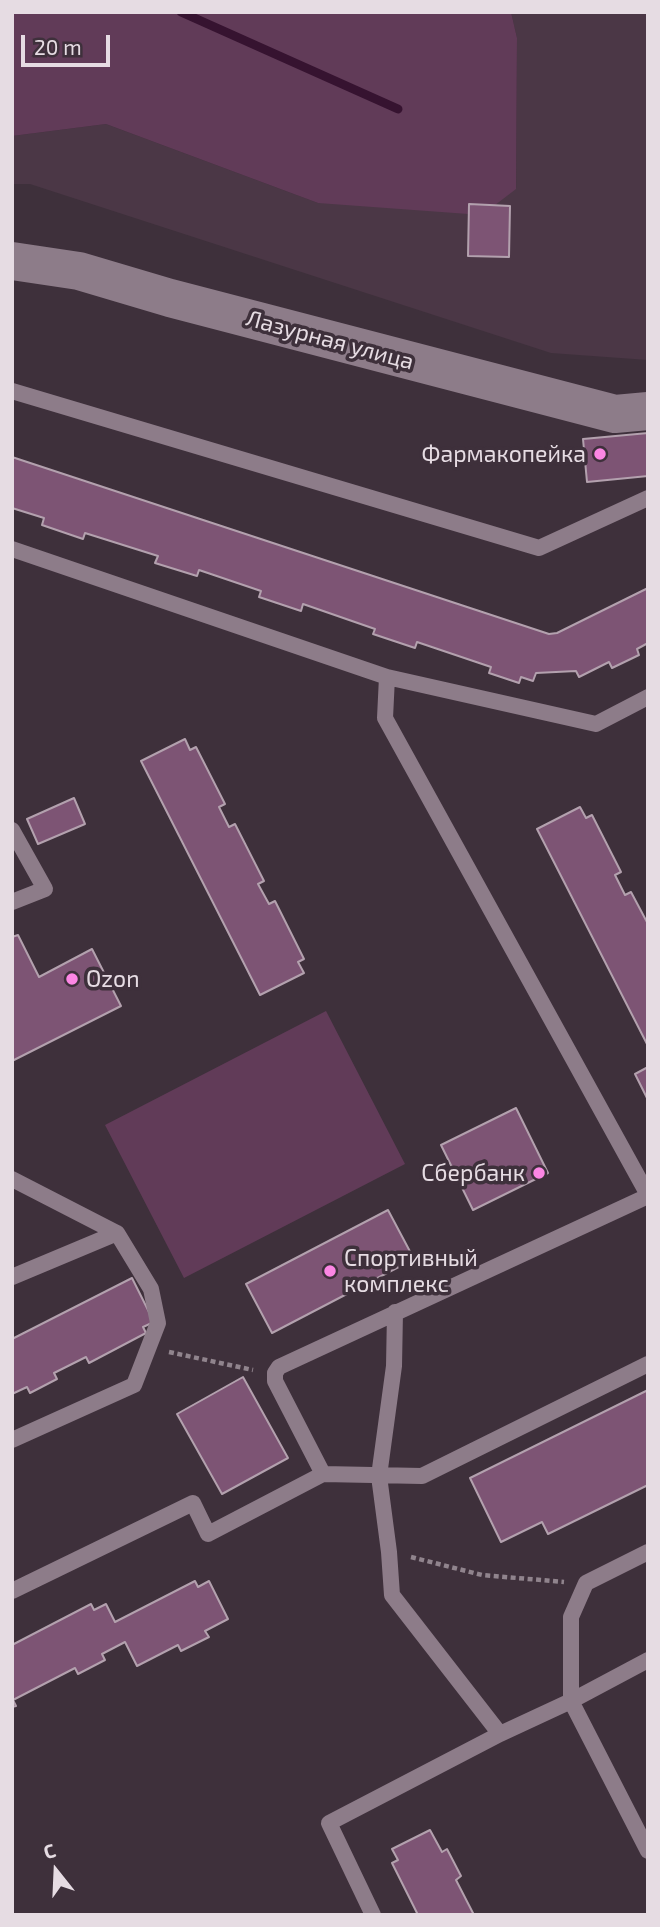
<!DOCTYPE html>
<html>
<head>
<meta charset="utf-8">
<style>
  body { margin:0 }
  #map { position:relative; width:660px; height:1927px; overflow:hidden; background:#3e303b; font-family:"Exo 2",sans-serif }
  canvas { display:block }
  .frame { position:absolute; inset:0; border:14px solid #e6dce3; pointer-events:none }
  .north { position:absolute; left:21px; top:1836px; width:70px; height:70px; -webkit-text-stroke:5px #3e303b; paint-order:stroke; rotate:342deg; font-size:19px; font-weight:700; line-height:28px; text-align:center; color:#e6dce3 }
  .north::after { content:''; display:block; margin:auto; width:24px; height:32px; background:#e6dce3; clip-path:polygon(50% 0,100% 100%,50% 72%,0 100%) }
  .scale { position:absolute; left:21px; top:35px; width:89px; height:32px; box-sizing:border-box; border:4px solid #e6dce3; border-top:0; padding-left:9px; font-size:21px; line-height:24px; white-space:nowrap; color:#e6dce3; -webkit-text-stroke:5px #3e303b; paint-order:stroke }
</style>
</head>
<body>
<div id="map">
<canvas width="660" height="1927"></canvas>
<div class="frame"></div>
<div class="north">С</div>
<div class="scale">20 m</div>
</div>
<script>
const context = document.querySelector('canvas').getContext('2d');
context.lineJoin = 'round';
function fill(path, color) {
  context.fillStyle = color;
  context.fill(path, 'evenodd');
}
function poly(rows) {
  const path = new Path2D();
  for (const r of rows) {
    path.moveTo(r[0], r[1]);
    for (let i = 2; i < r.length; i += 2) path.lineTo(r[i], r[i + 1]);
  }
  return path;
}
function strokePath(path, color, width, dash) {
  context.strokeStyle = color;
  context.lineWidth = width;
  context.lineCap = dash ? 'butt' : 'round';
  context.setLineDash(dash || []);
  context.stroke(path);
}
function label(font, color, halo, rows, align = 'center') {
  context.font = font + ' "Exo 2",sans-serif';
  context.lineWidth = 7;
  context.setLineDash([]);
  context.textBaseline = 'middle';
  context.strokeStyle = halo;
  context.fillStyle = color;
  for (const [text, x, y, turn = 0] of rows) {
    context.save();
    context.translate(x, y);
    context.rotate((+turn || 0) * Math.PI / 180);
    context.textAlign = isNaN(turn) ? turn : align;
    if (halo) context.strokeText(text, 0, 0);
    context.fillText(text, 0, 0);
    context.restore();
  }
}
fill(poly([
  [511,12,648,12,648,360,551,353,30,184,12,184,12,136,106,124,318,203,516,189,517,38]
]), '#4b3746');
fill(poly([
  [12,12,511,12,517,38,516,189,482,215,318,203,106,124,12,136],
  [326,1011,405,1164,184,1278,105,1125]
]), '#613b58');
strokePath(poly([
  [181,12,398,109]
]), '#361330', 9);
const building = poly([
  [469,204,510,206,509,257,468,256,469,204],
  [648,433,648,476,587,482,583,439,648,433],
  [12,457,549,634,557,633,648,588,648,643,637,649,639,655,612,668,609,662,579,677,576,671,536,673,533,681,521,677,519,683,489,673,491,667,417,642,415,648,373,634,375,629,303,604,301,611,259,597,261,591,199,570,197,576,155,563,158,556,85,533,83,539,42,525,44,518,12,508,12,457],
  [185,739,190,750,196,747,225,804,219,807,229,827,235,824,264,881,258,884,269,904,275,901,304,959,298,962,304,973,260,995,141,761,185,739],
  [74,798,85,824,38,844,27,819,74,798],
  [580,807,586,818,592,815,621,872,615,875,625,895,631,892,648,924,648,1046,537,829,580,807],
  [18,935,39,977,92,949,121,1006,12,1061,12,937,18,935],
  [648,1067,648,1100,635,1074,648,1067],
  [516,1108,548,1173,473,1210,441,1145,516,1108],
  [388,1210,414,1259,272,1333,246,1284,388,1210],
  [132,1278,154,1322,143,1327,146,1333,89,1363,86,1357,54,1373,57,1379,30,1393,27,1387,12,1394,12,1339,132,1278],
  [243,1377,288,1458,222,1494,177,1414,243,1377],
  [648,1390,648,1485,548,1534,542,1522,501,1542,470,1478,648,1390],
  [195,1581,198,1587,209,1581,228,1619,205,1631,209,1637,181,1651,178,1645,137,1666,125,1642,102,1654,105,1660,78,1674,75,1668,13,1700,16,1706,12,1707,12,1645,91,1604,94,1610,106,1604,115,1622,195,1581],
  [430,1830,442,1852,447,1849,461,1876,456,1880,474,1915,418,1915,392,1863,398,1860,392,1849,430,1830]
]);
fill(building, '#7d5474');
strokePath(building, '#b3a1ae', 2);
strokePath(poly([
  [169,1352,253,1370],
  [411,1557,482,1575,564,1582]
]), '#90848d', 4.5, [5, 3.5]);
strokePath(poly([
  [12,391,539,548,648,498],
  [12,549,387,677,596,724,648,697],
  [387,677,385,718,648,1195],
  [12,830,45,889,12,902],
  [12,1179,117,1233,151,1289,158,1323,134,1385,12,1440],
  [12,1277,117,1233],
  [395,1312,394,1366,379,1476,389,1552,392,1595,500,1734,571,1701,648,1851],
  [323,1474,275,1381,275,1373,279,1367,648,1196],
  [648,1552,586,1583,571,1617,571,1701,648,1660],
  [12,1591,193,1503,208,1534,323,1474,422,1476,648,1364],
  [373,1915,329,1823,500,1734]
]), '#8d7c89', 16);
strokePath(poly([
  [12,261,79,271,170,298,615,414,648,411]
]), '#8d7c89', 38);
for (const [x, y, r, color] of [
  [600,454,7,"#fc86e4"],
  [72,979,7,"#fc86e4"],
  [539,1173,7,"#fc86e4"],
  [330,1271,7,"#fc86e4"]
]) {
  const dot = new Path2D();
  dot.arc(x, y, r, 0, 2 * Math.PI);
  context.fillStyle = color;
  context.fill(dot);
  strokePath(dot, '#3e303b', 2.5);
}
label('23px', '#e6dce3', '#3e303b', [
  ["Лазурная улица",330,340,15]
]);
label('23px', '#e6dce3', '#3e303b', [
  ["Фармакопейка",586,454],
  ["Ozon",86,979,"left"],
  ["Сбербанк",525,1173],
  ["Спортивный",344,1258,"left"],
  ["комплекс",344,1284,"left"]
], 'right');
</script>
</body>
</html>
